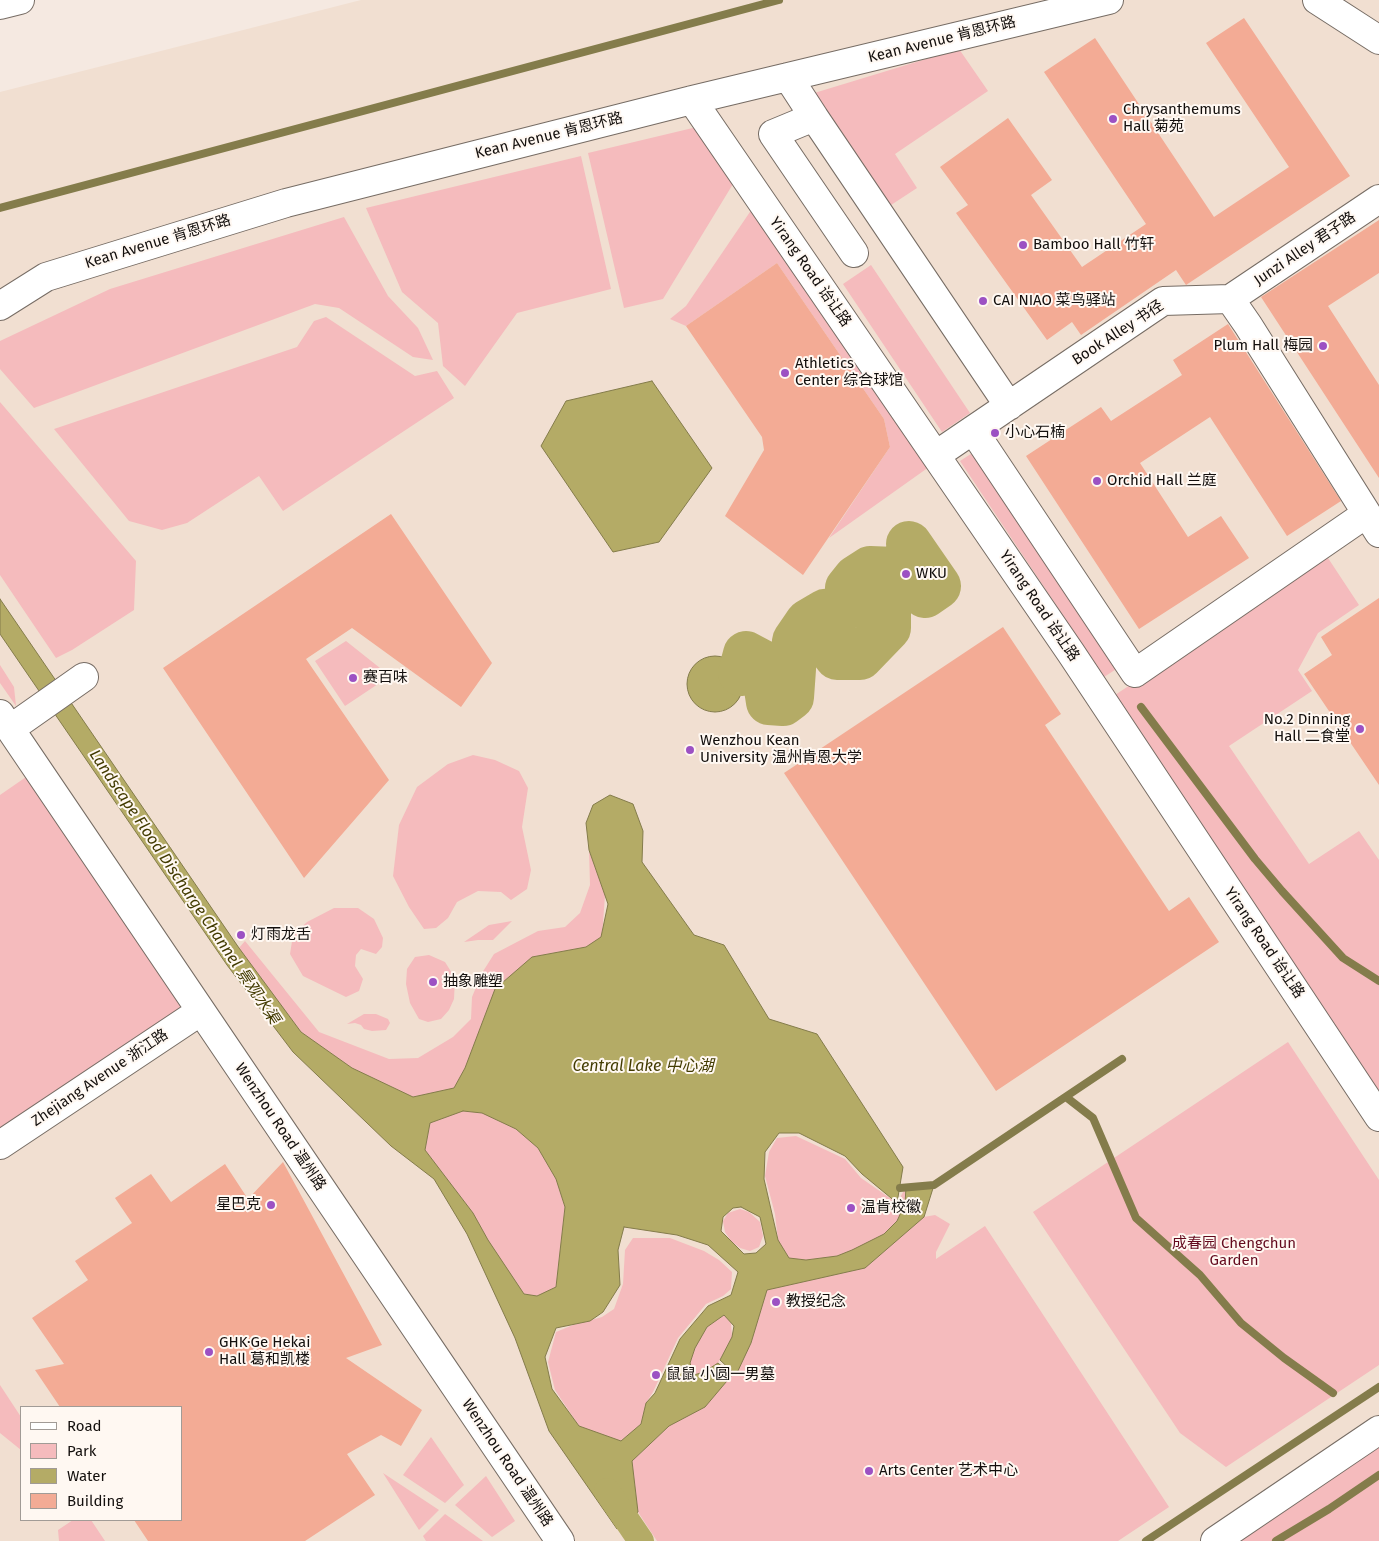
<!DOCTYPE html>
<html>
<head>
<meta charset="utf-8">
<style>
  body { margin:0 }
  #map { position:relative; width:1379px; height:1541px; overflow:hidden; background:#f5e9e1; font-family:"Fira Sans",sans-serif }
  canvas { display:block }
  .legend { position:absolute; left:20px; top:1406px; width:162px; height:115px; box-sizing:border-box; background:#fff8f2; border:1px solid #a19b96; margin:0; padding:6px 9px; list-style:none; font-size:15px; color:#130f0d }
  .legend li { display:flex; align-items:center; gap:10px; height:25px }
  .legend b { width:25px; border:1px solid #a19b96 }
</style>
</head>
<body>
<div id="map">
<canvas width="1379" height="1541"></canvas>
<ul class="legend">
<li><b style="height:6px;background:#fff"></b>Road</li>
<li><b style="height:14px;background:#f5bbbd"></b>Park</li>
<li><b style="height:14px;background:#b4ab66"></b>Water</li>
<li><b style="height:14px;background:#f3ab95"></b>Building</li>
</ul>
</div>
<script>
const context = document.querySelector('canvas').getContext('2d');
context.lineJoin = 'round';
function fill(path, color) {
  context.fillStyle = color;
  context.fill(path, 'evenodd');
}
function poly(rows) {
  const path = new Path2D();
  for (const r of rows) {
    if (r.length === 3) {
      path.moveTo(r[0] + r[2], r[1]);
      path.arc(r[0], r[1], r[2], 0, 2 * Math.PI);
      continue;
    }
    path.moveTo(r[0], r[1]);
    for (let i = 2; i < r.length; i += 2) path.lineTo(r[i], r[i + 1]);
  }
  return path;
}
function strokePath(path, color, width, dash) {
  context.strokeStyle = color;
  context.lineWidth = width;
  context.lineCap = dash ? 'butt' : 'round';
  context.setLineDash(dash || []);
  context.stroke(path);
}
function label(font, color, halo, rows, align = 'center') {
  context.font = font + ' "Fira Sans","Noto Sans SC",sans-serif';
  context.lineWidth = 4;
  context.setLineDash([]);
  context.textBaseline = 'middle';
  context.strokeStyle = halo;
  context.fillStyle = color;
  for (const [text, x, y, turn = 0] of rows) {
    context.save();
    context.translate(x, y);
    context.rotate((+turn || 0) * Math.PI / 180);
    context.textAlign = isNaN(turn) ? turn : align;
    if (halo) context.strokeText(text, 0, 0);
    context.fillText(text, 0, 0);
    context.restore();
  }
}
fill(poly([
  [361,0,1379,0,1379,1541,0,1541,0,92],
  [21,1407,181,1407,181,1520,21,1520]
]), '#f1dfd1');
fill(poly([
  [959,49,988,91,895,154,917,188,888,207,811,94],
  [701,126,736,179,663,299,624,308,588,153],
  [581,156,611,289,517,313,465,386,443,366,438,323,402,292,366,208],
  [754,206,929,467,829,538,890,447,884,419,777,263,686,326,670,319,686,306],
  [344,217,388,296,418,328,433,360,413,357,339,308,315,304,34,408,0,369,0,341,110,289],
  [871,265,970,413,942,432,843,284],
  [326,317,415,376,437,371,454,398,283,511,259,476,187,523,162,530,129,521,54,429,297,347,314,321],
  [0,402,136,561,134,610,72,650,56,658,0,575],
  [977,450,1121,666,1104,677,960,461],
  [1326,555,1359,605,1318,633,1298,670,1312,691,1229,746,1309,864,1359,831,1379,860,1379,1094,1115,695],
  [346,641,390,676,345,706,315,661],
  [0,665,14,687,16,706,0,683],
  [473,755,495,760,519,771,528,788,522,827,531,870,527,889,511,900,501,892,478,891,457,902,448,918,436,928,424,929,409,907,393,876,399,825,417,787,448,764],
  [29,775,187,1009,0,1133,0,795],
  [589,850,605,895,602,937,586,947,532,957,454,1088,413,1097,352,1068,301,1032,239,948,245,941,319,1032,389,1059,418,1058,453,1037,471,1019,472,997,482,973,494,954,538,931,565,927,580,913,590,885],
  [334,908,358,908,374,919,383,938,382,947,376,954,361,949,356,955,355,966,363,979,359,991,346,997,303,976,290,954,293,935,307,922],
  [512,921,493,940,478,940,464,942,489,925],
  [429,955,445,962,455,978,454,999,449,1010,441,1019,428,1022,419,1019,410,1003,406,984,407,969,415,957],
  [364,1014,376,1014,388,1019,390,1023,386,1030,372,1031,364,1029,361,1025,355,1023,347,1024],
  [1288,1042,1379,1180,1379,1365,1226,1467,1180,1433,1033,1212],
  [463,1111,482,1113,516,1129,538,1148,556,1179,565,1207,556,1287,537,1296,524,1294,488,1240,473,1213,425,1150,430,1123],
  [796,1136,845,1159,861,1178,897,1203,906,1187,905,1204,897,1221,884,1234,861,1247,837,1256,806,1260,789,1258,778,1240,775,1214,765,1176,769,1152,777,1138],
  [740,1209,749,1212,760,1222,763,1236,759,1247,750,1251,740,1248,731,1241,725,1232,723,1221,728,1213],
  [935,1215,950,1224,936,1252,936,1259,985,1226,1169,1507,1118,1541,657,1541,638,1512,632,1461,669,1426,705,1407,732,1375,736,1375,751,1343,767,1290,865,1268,924,1217],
  [633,1238,670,1238,704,1251,719,1260,732,1272,731,1289,723,1296,706,1304,678,1338,653,1392,646,1403,641,1424,621,1441,602,1435,579,1426,555,1390,548,1362,556,1332,573,1325,602,1317,614,1309,623,1284,625,1250],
  [724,1315,731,1323,732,1337,718,1363,704,1372,694,1375,690,1363,695,1348,707,1327],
  [0,1385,21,1417,21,1450,0,1433],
  [431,1437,464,1485,445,1503,403,1475],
  [1379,1445,1379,1541,1234,1541],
  [383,1473,439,1510,419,1530],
  [486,1476,515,1521,492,1537,455,1505],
  [445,1514,483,1541,426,1541,423,1536],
  [73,1520,91,1520,105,1541,59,1541,58,1530]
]), '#f5bbbd');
const water = poly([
  [652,381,712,468,659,542,613,552,541,446,566,401,652,381],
  [0,599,239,948,301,1032,352,1068,413,1097,454,1088,465,1068,495,989,532,957,586,947,601,937,608,904,589,850,586,823,593,805,610,795,633,804,643,831,642,862,694,935,724,945,769,1019,817,1034,903,1167,897,1203,862,1174,845,1156,799,1133,779,1133,765,1152,764,1179,778,1240,789,1258,806,1260,837,1256,852,1250,884,1234,897,1221,905,1204,906,1187,934,1185,924,1217,865,1268,767,1290,751,1343,736,1375,720,1360,732,1337,734,1326,724,1315,707,1327,695,1348,690,1363,694,1375,704,1372,718,1363,732,1375,705,1407,669,1426,632,1461,638,1512,617,1529,549,1431,515,1338,467,1234,434,1179,391,1146,293,1052,227,965,0,634,0,599],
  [463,1111,482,1113,516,1129,538,1148,556,1179,565,1207,556,1287,537,1296,524,1294,488,1240,473,1213,425,1150,430,1123,463,1111],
  [741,1207,760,1217,766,1244,756,1253,744,1254,721,1231,723,1217,733,1208,741,1207],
  [624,1227,677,1235,708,1245,738,1272,731,1295,708,1306,680,1339,655,1393,646,1403,641,1424,621,1441,579,1426,552,1389,545,1357,556,1328,590,1321,603,1312,620,1285,618,1250,624,1227],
  [715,684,28]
]);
fill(water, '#b4ab66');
strokePath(water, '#847c4b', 1);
strokePath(poly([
  [0,208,779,0],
  [1141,707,1255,859,1282,891,1343,958,1379,981],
  [1066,1097,1093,1118,1136,1218,1200,1275,1241,1323,1284,1358,1333,1393],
  [900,1188,934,1185,1122,1059],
  [1146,1541,1379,1387],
  [1276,1541,1329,1509,1379,1475]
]), '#847c4b', 8);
strokePath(poly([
  [607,1491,641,1541]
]), '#b4ab66', 26);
strokePath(poly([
  [741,673,746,654,763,663,769,702,783,703,791,697,795,641,808,622,825,612,832,616,833,626,829,637,832,650,837,657,860,657,888,628,888,612,871,606,860,605,848,588,856,578,870,569,895,570,918,587,925,595,938,586,909,544]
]), '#b4ab66', 46);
fill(poly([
  [1244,18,1350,176,1186,285,1176,270,1081,335,1072,322,1047,340,956,213,968,205,940,167,1008,118,1052,180,1031,195,1082,267,1146,224,1044,72,1095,38,1214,217,1289,167,1206,43],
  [1379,220,1379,273,1328,306,1379,385,1379,478,1261,297],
  [777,263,884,419,890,447,803,575,725,516,764,450,762,437,686,326],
  [1228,324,1341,501,1287,536,1210,417,1140,463,1188,537,1221,516,1249,558,1139,629,1026,456,1101,407,1111,421,1182,375,1173,360],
  [391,514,492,663,461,707,352,628,306,659,389,780,304,878,163,668],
  [1379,598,1379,785,1304,674,1332,655,1321,637],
  [1003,627,1061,714,1045,725,1169,911,1189,897,1219,942,996,1091,784,773],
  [283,1162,382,1345,346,1358,422,1410,401,1446,381,1435,347,1454,375,1495,305,1541,148,1541,134,1520,181,1520,181,1407,60,1407,35,1370,64,1364,32,1318,88,1280,75,1261,132,1223,115,1198,151,1174,171,1202,225,1164,248,1199]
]), '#f3ab95');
const street = poly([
  [1317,0,1379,40],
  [788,77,814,117],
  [692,100,1071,653,1379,1117],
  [854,253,773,134,814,117,1009,406],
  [1230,299,1379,199],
  [0,306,46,277,286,203,692,100,1109,0],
  [973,430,1135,673,1366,514],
  [936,455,1163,301,1230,299,1248,325,1379,533],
  [0,714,560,1541],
  [10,729,84,677],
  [0,1145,201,1011],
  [1215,1541,1379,1430]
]);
const primary = poly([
  [0,5,20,0]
]);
strokePath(street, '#766c64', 30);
strokePath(primary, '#766c64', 30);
strokePath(street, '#fff', 28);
strokePath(primary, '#fff', 28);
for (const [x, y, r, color] of [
  [1113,119,5,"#9c51c3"],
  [1023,245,5,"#9c51c3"],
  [983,301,5,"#9c51c3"],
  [1323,346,5,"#9c51c3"],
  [785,373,5,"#9c51c3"],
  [995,433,5,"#9c51c3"],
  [1097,481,5,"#9c51c3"],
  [906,574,5,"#9c51c3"],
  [353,678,5,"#9c51c3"],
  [1360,729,5,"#9c51c3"],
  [690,750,5,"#9c51c3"],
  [241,935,5,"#9c51c3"],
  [433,982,5,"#9c51c3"],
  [271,1205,5,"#9c51c3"],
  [851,1208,5,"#9c51c3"],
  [776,1302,5,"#9c51c3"],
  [209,1352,5,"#9c51c3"],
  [656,1375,5,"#9c51c3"],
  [869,1471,5,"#9c51c3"]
]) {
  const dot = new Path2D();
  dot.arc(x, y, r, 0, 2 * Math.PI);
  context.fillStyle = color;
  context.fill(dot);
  strokePath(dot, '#fff8f2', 2);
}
label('15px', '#130f0d', '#fff8f2', [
  ["Kean Avenue 肯恩环路",942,40,-14],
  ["Kean Avenue 肯恩环路",549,136,-14],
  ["Kean Avenue 肯恩环路",158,242,-17],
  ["Junzi Alley 君子路",1305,249,-34],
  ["Yirang Road 诒让路",810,272,55],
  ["Book Alley 书径",1118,333,-33],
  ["Yirang Road 诒让路",1039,606,56],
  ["Yirang Road 诒让路",1264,943,56],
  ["Zhejiang Avenue 浙江路",100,1078,-34],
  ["Wenzhou Road 温州路",280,1127,56],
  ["Wenzhou Road 温州路",507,1463,56]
]);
label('15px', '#130f0d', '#fff8f2', [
  ["Chrysanthemums",1123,110],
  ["Hall 菊苑",1123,127],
  ["Bamboo Hall 竹轩",1033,245],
  ["CAI NIAO 菜鸟驿站",993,301],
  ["Plum Hall 梅园",1313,346,"right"],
  ["Athletics",795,364],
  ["Center 综合球馆",795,381],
  ["小心石楠",1005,433],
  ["Orchid Hall 兰庭",1107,481],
  ["WKU",916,574],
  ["赛百味",363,678],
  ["No.2 Dinning",1350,720,"right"],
  ["Hall 二食堂",1350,737,"right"],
  ["Wenzhou Kean",700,741],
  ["University 温州肯恩大学",700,758],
  ["灯雨龙舌",251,935],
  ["抽象雕塑",443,982],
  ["星巴克",261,1205,"right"],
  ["温肯校徽",861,1208],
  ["教授纪念",786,1302],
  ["GHK·Ge Hekai",219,1343],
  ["Hall 葛和凯楼",219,1360],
  ["鼠鼠 小圆一男墓",666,1375],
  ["Arts Center 艺术中心",879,1471]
], 'left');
label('15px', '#640a1e', '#fff8f2', [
  ["成春园 Chengchun",1234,1244],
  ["Garden",1234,1261]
]);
label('italic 16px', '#423b01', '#fff8f2', [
  ["Landscape Flood Discharge Channel 景观水渠",184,887,56],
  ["Central Lake 中心湖",643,1067]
]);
</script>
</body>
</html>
